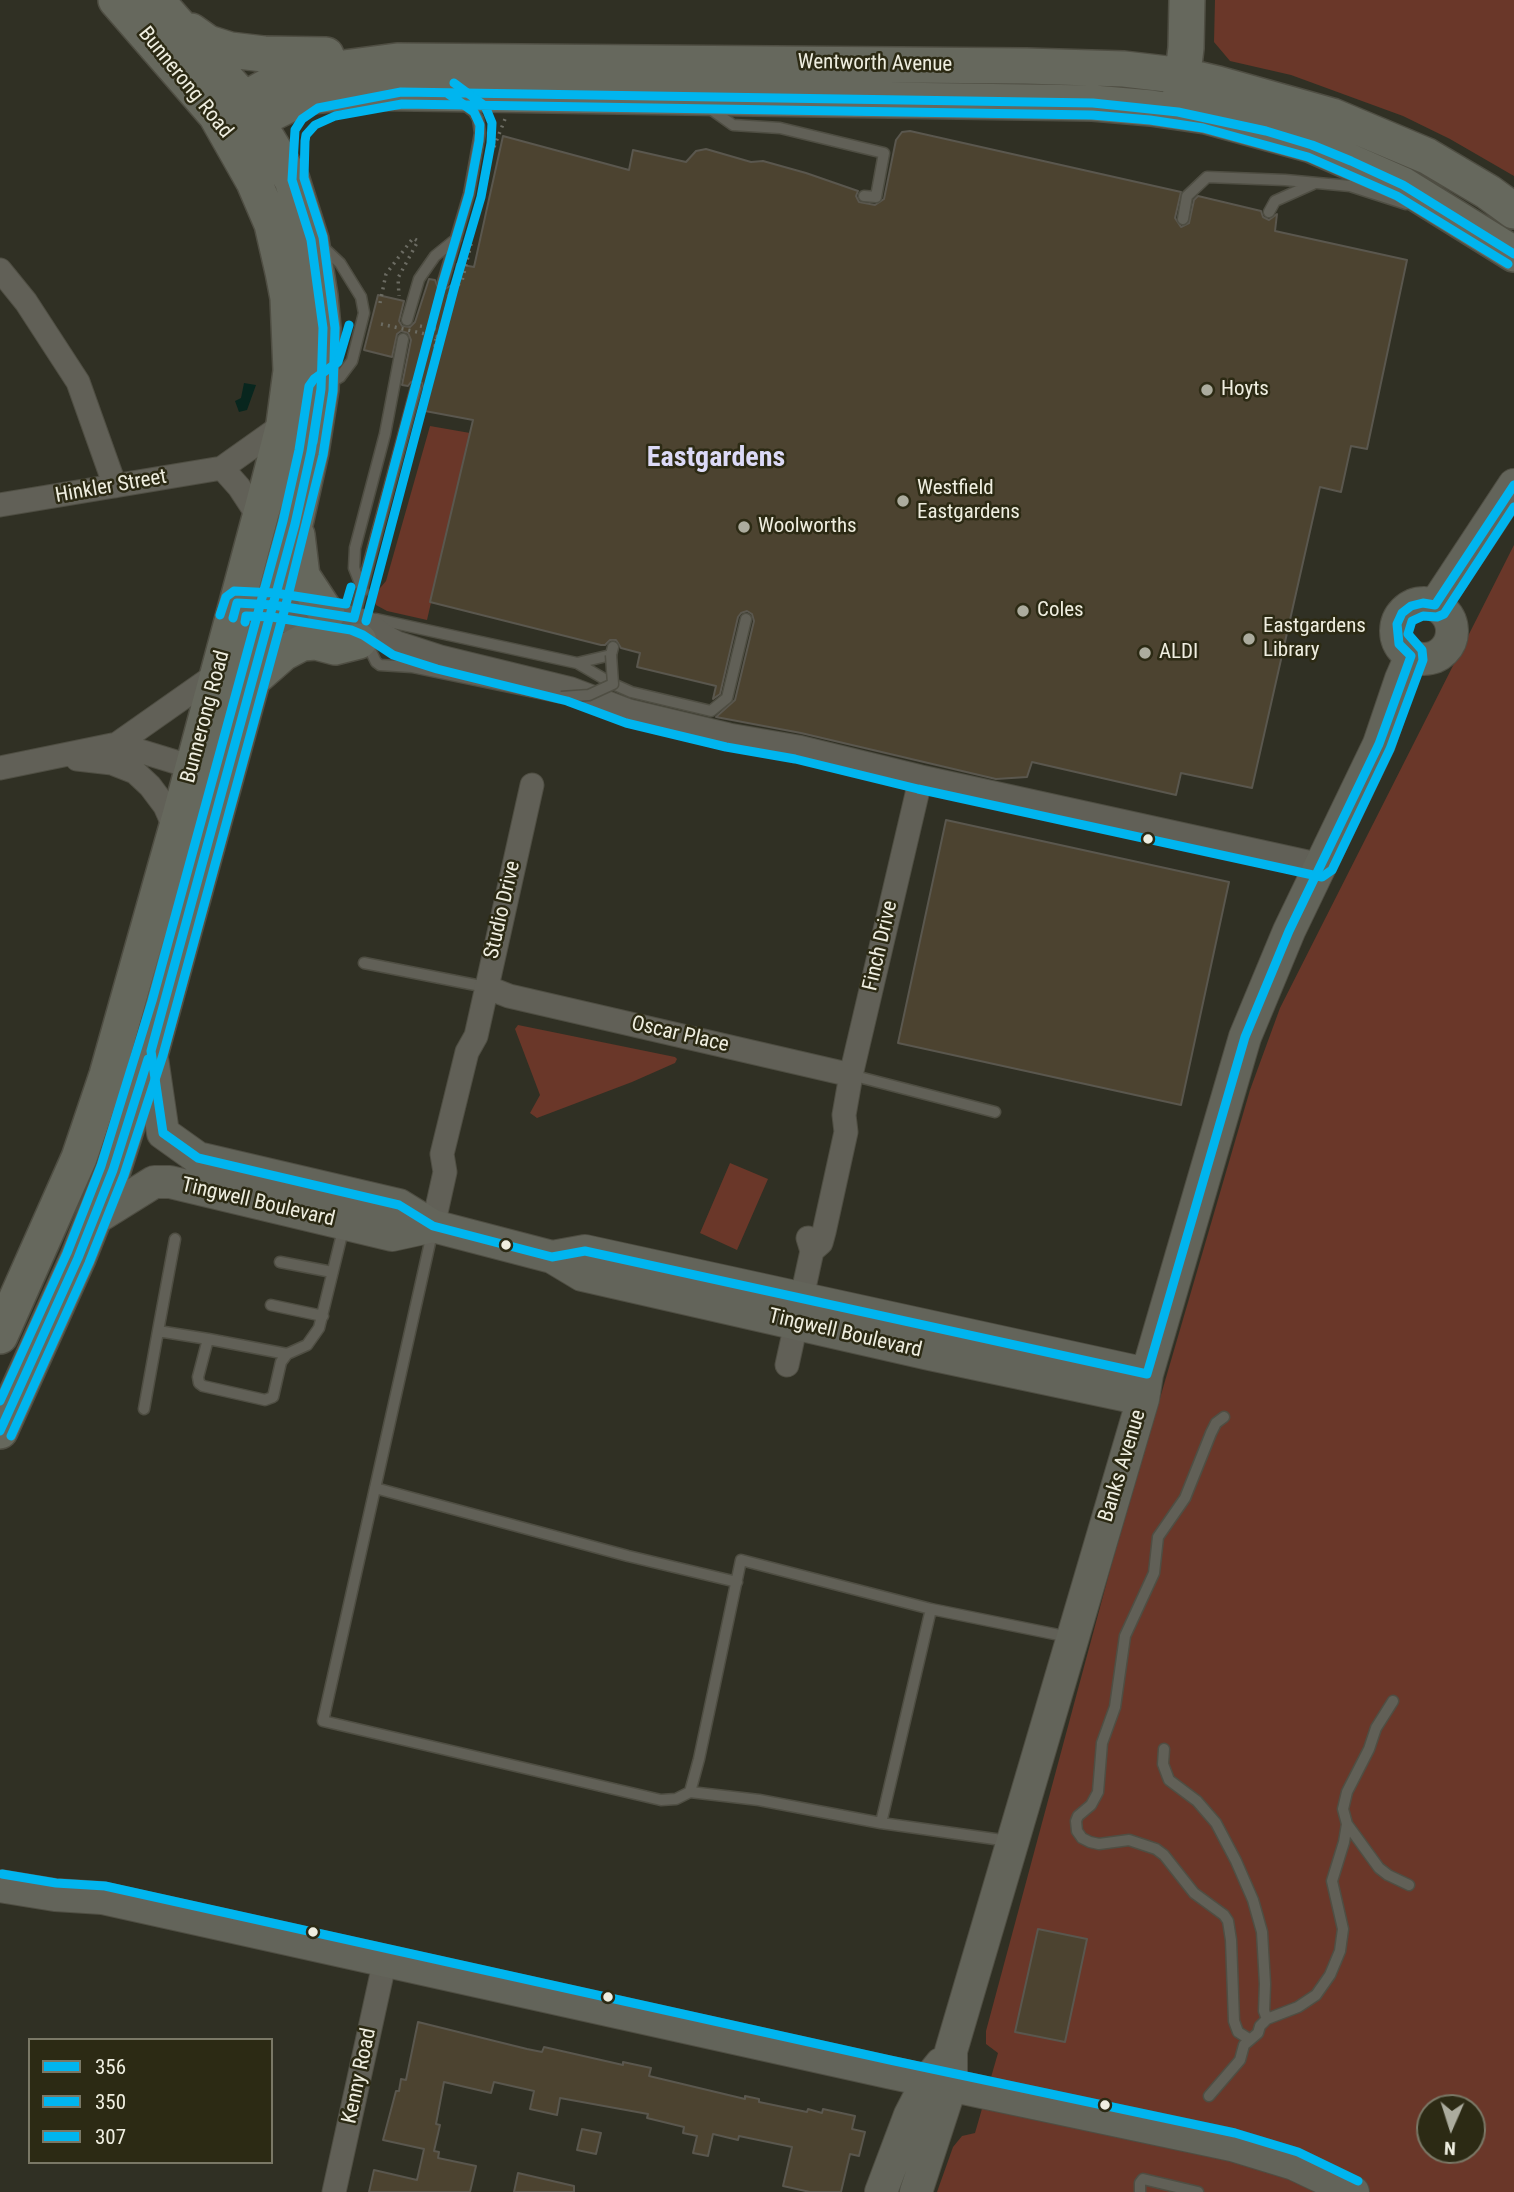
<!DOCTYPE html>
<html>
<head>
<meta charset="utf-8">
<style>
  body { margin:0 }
  #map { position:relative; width:1514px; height:2192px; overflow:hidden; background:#303024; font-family:"Roboto Condensed",sans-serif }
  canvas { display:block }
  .legend { position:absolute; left:28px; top:2038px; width:245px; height:126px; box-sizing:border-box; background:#2c2a14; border:2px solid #7a7866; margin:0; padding:9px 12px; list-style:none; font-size:21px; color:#efeee0 }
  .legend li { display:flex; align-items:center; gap:14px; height:35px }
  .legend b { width:35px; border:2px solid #7a7866 }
  .north { position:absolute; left:1416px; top:2094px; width:70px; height:70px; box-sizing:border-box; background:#2c2a14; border:2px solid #7a7866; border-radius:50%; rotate:183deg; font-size:19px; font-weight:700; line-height:28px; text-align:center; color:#efeee0 }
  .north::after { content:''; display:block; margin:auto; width:24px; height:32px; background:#acac9e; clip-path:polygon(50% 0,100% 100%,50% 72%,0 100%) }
</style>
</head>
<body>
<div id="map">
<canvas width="1514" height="2192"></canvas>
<ul class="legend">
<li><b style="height:9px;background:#00b5ef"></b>356</li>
<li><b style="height:9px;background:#00b5ef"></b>350</li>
<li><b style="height:9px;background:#00b5ef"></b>307</li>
</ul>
<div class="north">N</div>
</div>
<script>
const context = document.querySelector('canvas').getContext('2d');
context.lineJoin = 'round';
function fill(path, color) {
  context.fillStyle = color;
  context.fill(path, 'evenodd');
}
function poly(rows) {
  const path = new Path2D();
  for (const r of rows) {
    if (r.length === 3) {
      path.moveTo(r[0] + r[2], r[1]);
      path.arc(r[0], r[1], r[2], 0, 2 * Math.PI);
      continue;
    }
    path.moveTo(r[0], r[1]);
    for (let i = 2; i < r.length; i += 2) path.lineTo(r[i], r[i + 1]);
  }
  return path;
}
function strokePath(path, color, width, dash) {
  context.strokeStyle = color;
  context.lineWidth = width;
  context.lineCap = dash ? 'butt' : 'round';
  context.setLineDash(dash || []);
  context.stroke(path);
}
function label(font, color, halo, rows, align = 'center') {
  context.font = font + ' "Roboto Condensed",sans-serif';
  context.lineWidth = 5;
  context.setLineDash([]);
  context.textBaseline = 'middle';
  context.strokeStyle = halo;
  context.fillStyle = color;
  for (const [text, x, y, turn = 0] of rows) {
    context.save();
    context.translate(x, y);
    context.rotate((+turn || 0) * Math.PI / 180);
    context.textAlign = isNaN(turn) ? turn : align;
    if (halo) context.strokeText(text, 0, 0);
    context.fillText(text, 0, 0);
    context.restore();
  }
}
fill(poly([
  [1215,0,1514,0,1514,176,1450,139,1403,116,1291,75,1230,61,1214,42],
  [430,426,470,433,427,620,387,611,376,605,374,600,375,594,386,581],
  [1514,545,1514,2192,937,2192,953,2147,962,2136,975,2133,998,2053,986,2044,986,2031,1113,1559,1250,1090,1280,1008],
  [1430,2108,1472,2108,1472,2150,1430,2150],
  [518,1025,675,1057,677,1059,675,1063,632,1082,537,1118,530,1113,540,1095,515,1029],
  [730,1163,768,1179,737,1250,700,1233]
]), '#6a3729');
fill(poly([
  [244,383,256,385,247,410,239,412,235,401,241,398]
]), '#08261e');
const building = poly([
  [910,131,1181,192,1175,218,1181,227,1189,223,1194,200,1198,196,1261,211,1263,217,1269,220,1277,214,1275,231,1407,260,1367,449,1351,446,1341,492,1320,487,1252,788,1181,773,1176,795,1032,762,1027,777,996,779,801,733,716,717,735,700,754,621,752,614,747,611,741,613,738,617,720,694,713,699,716,686,637,667,640,653,621,648,616,640,610,640,605,645,601,645,430,602,473,420,425,411,429,391,424,390,422,383,417,380,411,382,408,386,402,385,411,340,408,333,401,331,397,334,392,357,364,350,378,295,404,301,399,321,402,326,410,327,415,322,429,279,435,280,438,288,445,289,453,284,457,264,474,267,503,136,629,170,633,150,686,162,696,151,706,149,751,162,763,161,806,173,858,191,856,196,859,202,875,205,884,199,896,140,902,132,910,131],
  [946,820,1229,882,1181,1105,898,1043,946,820],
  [1038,1929,1087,1939,1065,2042,1015,2032,1038,1929],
  [418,2022,527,2049,542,2052,544,2047,623,2065,623,2062,651,2068,649,2076,745,2099,745,2096,759,2099,759,2102,807,2112,808,2109,822,2113,823,2109,855,2116,852,2129,865,2132,859,2156,850,2154,841,2192,810,2192,783,2186,792,2147,739,2136,738,2140,713,2134,708,2156,693,2153,697,2136,683,2133,684,2127,647,2118,648,2114,560,2098,557,2115,530,2109,534,2091,494,2082,491,2093,444,2082,436,2124,440,2125,434,2151,439,2152,438,2158,476,2166,470,2192,369,2192,374,2170,417,2180,424,2149,383,2140,396,2091,399,2091,401,2079,406,2080,418,2022],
  [582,2129,601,2133,596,2154,577,2150,582,2129],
  [518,2173,574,2186,574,2192,514,2192,518,2173]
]);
fill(building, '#4c4330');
strokePath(building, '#5a574e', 2);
const lane = poly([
  [709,108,733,125,780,128,884,153,876,197,864,196],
  [1269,212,1275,201,1313,184],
  [1183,219,1187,196,1207,177,1285,180,1350,186,1406,204],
  [320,244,340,263,361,297,364,313,352,361,340,377,327,385],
  [443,282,469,194,480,133,478,119,474,112,463,104],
  [407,320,419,279,435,256,456,239],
  [363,591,354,568,355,548,385,434,403,339],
  [354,618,416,388],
  [372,622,376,619,577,663,613,684,631,692,711,711,727,698,746,619],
  [367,643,376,662,380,665,412,667,558,697],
  [577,663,611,655,613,647],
  [364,963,486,987],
  [851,1075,995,1112],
  [433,1229,323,1721,661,1800,676,1799,690,1792,699,1759,741,1560,931,1609,881,1823],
  [175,1239,158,1331,208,1339,198,1377,199,1383,203,1386,265,1400,273,1397,281,1362,287,1354,307,1345,319,1328,344,1226],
  [280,1262,332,1272],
  [271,1305,323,1316],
  [208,1339,287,1354],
  [144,1409,158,1331],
  [1224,1417,1216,1423,1211,1433,1185,1498,1158,1537,1154,1573,1125,1636,1115,1707,1102,1743,1098,1792,1091,1805,1078,1816,1076,1821,1077,1831,1082,1838,1090,1842,1099,1844,1129,1840,1156,1849,1164,1855,1194,1893,1224,1915,1228,1921,1231,1940,1234,2021,1238,2032,1249,2039],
  [375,1488,628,1556,737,1582],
  [931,1609,1069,1637],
  [1393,1701,1376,1728,1369,1749,1347,1792,1343,1809,1347,1824,1379,1868,1388,1875,1409,1885],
  [1164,1749,1163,1764,1169,1780,1197,1801,1216,1823,1236,1861,1253,1900,1262,1932,1265,1984,1264,2011,1267,2019],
  [690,1792,759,1800,881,1823,1009,1841],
  [1209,2096,1240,2060,1244,2045,1258,2033,1260,2026,1267,2019,1298,2007,1316,1995,1330,1975,1340,1951,1343,1929,1332,1881,1344,1842,1347,1824],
  [1140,2192,1140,2183,1143,2179,1198,2192]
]);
const street = poly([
  [0,270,26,302,78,382,115,486],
  [0,505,222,468],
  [260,519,239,487,222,468,284,424],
  [261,604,354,618,369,624,384,636,397,643,440,657,571,689,629,711,729,735,798,747,921,777,1321,865],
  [262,614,330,634],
  [117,744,218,673],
  [77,759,112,763,135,772,150,786,165,806,176,831],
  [0,768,117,744,192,767],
  [486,987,509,996,851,1075],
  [433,1226,445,1172,442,1154,467,1052,476,1036,532,785],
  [812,1251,821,1243,824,1232,846,1132,844,1115,851,1075,921,777],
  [787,1365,812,1251,808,1238],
  [334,2192,385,1960]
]);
const secondary = poly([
  [1424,631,28],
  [1435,605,1514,485],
  [151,1051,163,1133,198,1158,399,1205,433,1226,552,1257,582,1275,929,1354,1143,1399],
  [93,1220,154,1182,170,1182,392,1235,433,1226],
  [552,1257,585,1251,1147,1374],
  [0,1886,55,1895,102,1898,887,2072,1232,2145,1294,2164,1353,2192],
  [881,2192,910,2115,928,2080,941,2064],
  [916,2192,951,2085,951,2051,1143,1399,1147,1374,1245,1037,1289,931,1379,744,1401,679,1411,656]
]);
const primary = poly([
  [191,31,208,43,230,50,264,54,326,55],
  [1180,98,1186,48,1187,0],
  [225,110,279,80,298,74,397,61,1026,66,1124,69,1184,76,1218,84,1332,116,1427,156,1488,192,1514,211],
  [240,132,258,120,296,101,312,96,348,92,1093,103,1151,108,1206,116,1312,145,1403,185,1514,254],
  [297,535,302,576,327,614],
  [251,681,283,653,302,643,316,642,335,647,359,641],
  [0,1336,79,1158,107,1075,181,812,264,502,284,424,291,371,288,298,283,272,272,224,254,182,216,115,116,0],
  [0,1431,78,1258,113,1170,151,1051,295,524,311,452,321,389,323,328,320,296,311,240,292,180,243,98,156,0]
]);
strokePath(lane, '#4f4e43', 13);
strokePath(street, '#4f4e43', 25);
strokePath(secondary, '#4f4e43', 34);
strokePath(primary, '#4f4e43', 38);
strokePath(poly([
  [494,147,505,119],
  [458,285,462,281,472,240],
  [380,303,386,274,413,238,418,241,398,278,399,296],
  [420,326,441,330,450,293],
  [429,337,436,339,435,346,439,337]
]), '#6c6c63', 3.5, [2, 5]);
strokePath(lane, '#616057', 10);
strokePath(street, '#616057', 23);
strokePath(secondary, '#63645a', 32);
strokePath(primary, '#66685d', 35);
const laneBridge = poly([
  [561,697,589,695,613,684,611,655]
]);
strokePath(laneBridge, '#4f4e43', 13, []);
strokePath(poly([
  [381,324,439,337]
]), '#6c6c63', 3.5, [2, 5]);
strokePath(laneBridge, '#616057', 10);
strokePath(poly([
  [321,389,311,452,295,524,151,1051,163,1133,198,1158,399,1205,433,1226,552,1257,585,1251,1147,1374,1245,1037,1289,931,1379,744,1411,656,1399,644,1397,624,1402,613,1411,606,1423,603,1435,605,1514,485],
  [313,442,321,389,323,328,311,240,292,180,295,130,302,119,318,108,401,92,1093,103,1178,112,1266,131,1312,145,1351,161,1403,185,1514,254],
  [233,618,237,603,273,605,354,618,443,282,469,194,479,141,480,125,474,112,447,93],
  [0,1431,78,1258,113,1170,148,1059]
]), '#00b5ef', 9);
strokePath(poly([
  [366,621,455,285,481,197,491,143,492,123,485,106,454,83],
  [245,622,246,616,272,617,351,630,363,635,393,655,437,669,567,701,626,723,726,747,795,759,918,789,1322,877,1332,870,1390,749,1423,660,1422,650,1408,634,1412,621,1423,616,1437,617,1444,614,1514,507],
  [11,1436,89,1263,124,1175,163,1055,285,608,323,455,333,391,335,328,323,237,304,178,305,141,306,135,315,125,335,116,402,104,1092,115,1150,120,1203,128,1308,157,1397,196,1508,264]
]), '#00b5ef', 9);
strokePath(poly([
  [220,615,226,597,234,591,275,593,346,604,351,587],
  [0,1401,67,1253,101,1166,152,1001,283,521,299,450,309,386,314,379,338,362,349,325],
  [2,1874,56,1883,105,1886,890,2060,1235,2133,1298,2152,1358,2181]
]), '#00b5ef', 9);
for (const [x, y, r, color] of [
  [1207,390,7,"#acac9e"],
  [903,501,7,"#acac9e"],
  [744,527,7,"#acac9e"],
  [1023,611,7,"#acac9e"],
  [1249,639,7,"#acac9e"],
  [1145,653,7,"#acac9e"],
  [1148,839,6,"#efeee0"],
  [506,1245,6,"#efeee0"],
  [313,1932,6,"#efeee0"],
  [608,1997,6,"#efeee0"],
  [1105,2105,6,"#efeee0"]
]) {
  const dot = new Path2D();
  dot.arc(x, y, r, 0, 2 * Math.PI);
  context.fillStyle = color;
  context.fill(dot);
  strokePath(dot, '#2c2a14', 2.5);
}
label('21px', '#efeee0', '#2c2a14', [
  ["Wentworth Avenue",875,64,1],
  ["Bunnerong Road",185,83,51],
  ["Hinkler Street",111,487,-10],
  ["Bunnerong Road",206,717,-75],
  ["Studio Drive",503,910,-77],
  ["Finch Drive",881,946,-77],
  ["Oscar Place",680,1035,13],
  ["Tingwell Boulevard",258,1203,13],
  ["Tingwell Boulevard",845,1334,13],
  ["Banks Avenue",1123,1466,-73],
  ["Kenny Road",360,2076,-78]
]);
label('21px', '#efeee0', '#2c2a14', [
  ["Hoyts",1221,390],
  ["Westfield",917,489],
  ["Eastgardens",917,513],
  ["Woolworths",758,527],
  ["Coles",1037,611],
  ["Eastgardens",1263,627],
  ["Library",1263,651],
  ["ALDI",1159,653]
], 'left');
label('bold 28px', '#dcdaf7', '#2c2a14', [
  ["Eastgardens",716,459]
]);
</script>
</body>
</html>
